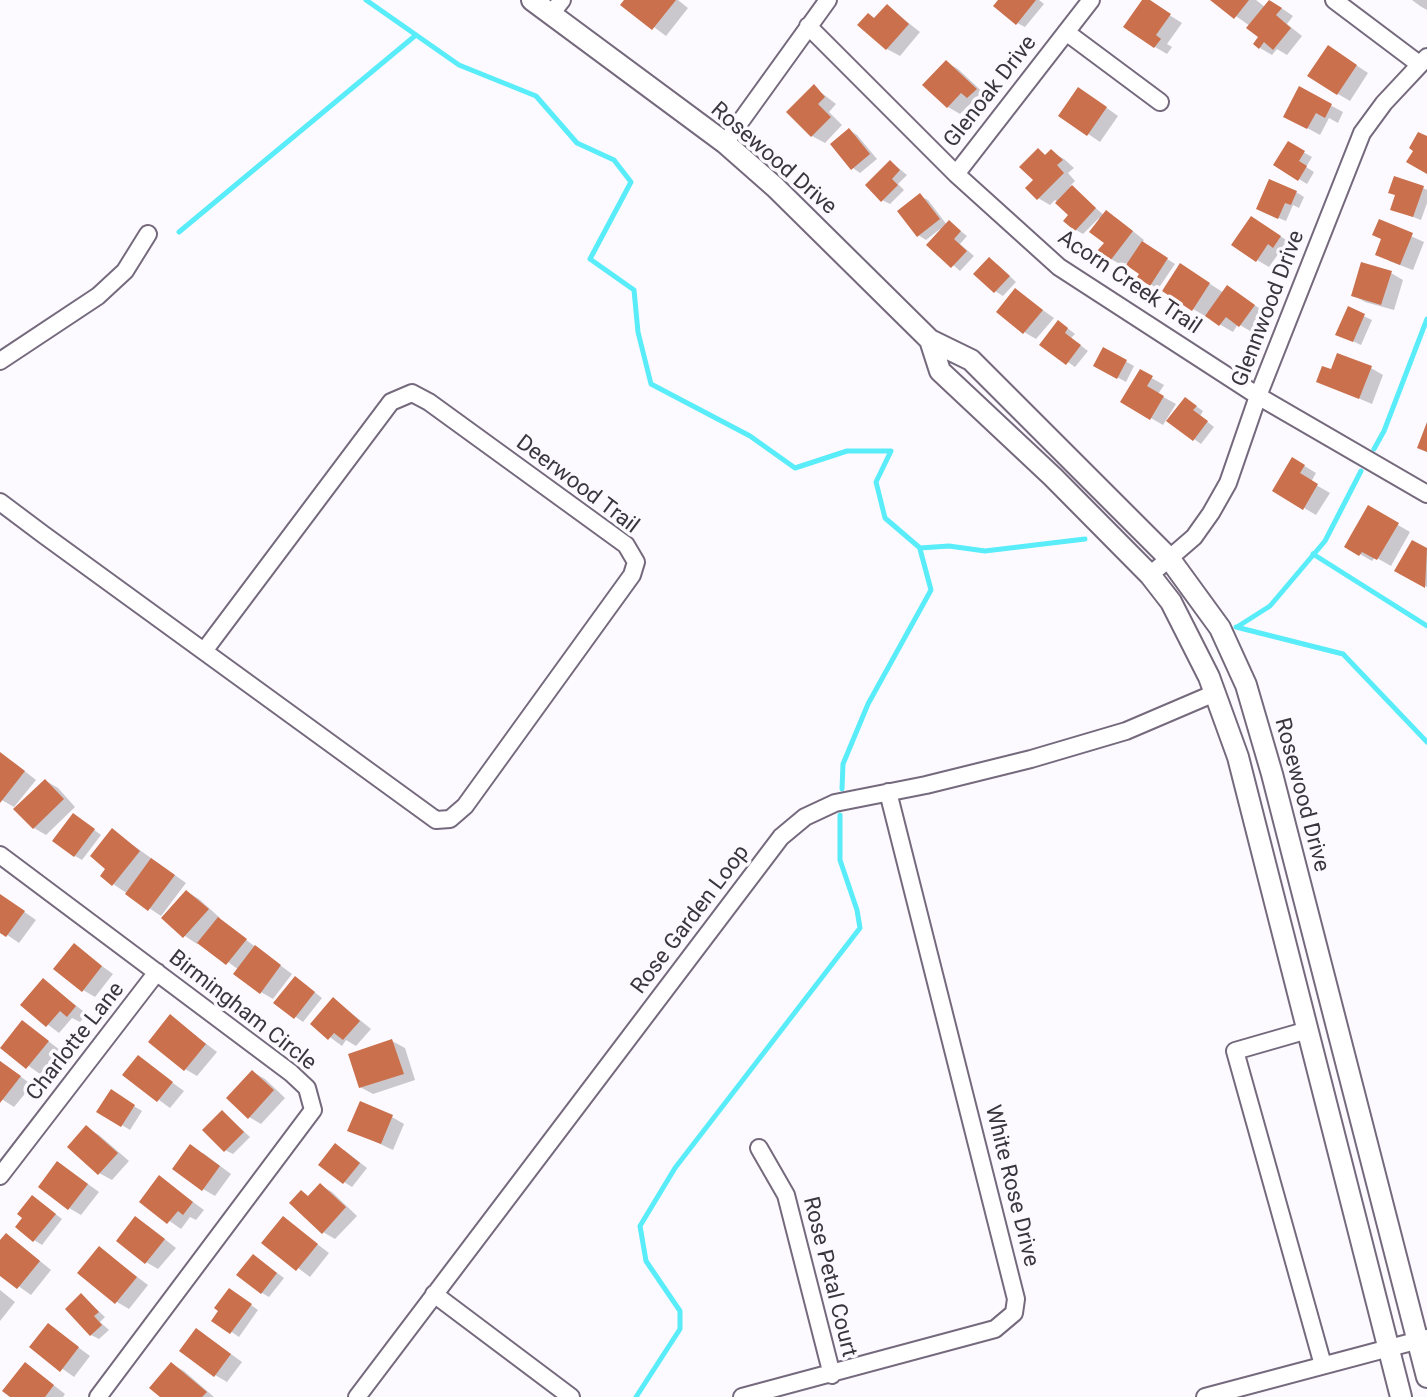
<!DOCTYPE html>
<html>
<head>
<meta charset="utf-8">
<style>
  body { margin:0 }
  canvas { display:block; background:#fdfaff }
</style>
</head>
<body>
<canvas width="1427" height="1397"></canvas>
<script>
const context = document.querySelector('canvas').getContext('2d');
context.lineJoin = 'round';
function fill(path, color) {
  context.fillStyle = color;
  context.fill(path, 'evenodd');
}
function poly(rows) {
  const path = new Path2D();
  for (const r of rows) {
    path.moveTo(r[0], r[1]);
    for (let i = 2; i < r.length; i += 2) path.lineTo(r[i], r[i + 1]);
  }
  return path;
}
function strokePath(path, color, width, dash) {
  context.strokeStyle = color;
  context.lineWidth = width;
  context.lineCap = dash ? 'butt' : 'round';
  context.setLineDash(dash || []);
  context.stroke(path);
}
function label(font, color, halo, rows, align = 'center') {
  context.font = font + ' Roboto,sans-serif';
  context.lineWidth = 7;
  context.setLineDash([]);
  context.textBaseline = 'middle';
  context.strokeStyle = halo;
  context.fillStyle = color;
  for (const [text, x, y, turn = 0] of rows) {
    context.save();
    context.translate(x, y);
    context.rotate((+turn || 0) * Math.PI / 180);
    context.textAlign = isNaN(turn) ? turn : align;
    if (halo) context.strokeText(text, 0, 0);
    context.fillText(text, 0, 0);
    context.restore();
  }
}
fill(poly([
  [626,0,678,0,688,8,666,36,623,4],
  [1001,0,1039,0,1044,4,1025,27,1017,23],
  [1145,0,1182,23,1167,44,1172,47,1167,54,1155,47],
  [1213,0,1256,0,1265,7,1271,1,1293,16,1287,24,1302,36,1287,55,1277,49,1272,55,1260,48,1261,37,1250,26],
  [1412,0,1427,0,1427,10,1420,6],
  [887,6,920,32,900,56,887,49,860,25,876,19],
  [1341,55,1368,73,1350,101,1338,94],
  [946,62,958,69,988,97,981,104,974,100,960,114,948,107],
  [814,87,836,104,829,112,842,125,825,143,812,136,789,112],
  [1300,89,1343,112,1338,123,1329,118,1320,135,1285,116],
  [1090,96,1118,116,1100,142,1060,115],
  [849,130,857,135,877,159,860,173,853,168],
  [1289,144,1312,157,1306,167,1314,172,1307,184,1276,165],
  [1038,150,1047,156,1052,152,1064,159,1074,168,1068,173,1075,181,1070,186,1105,216,1107,213,1119,220,1144,240,1142,243,1175,264,1158,289,1139,277,1142,273,1126,263,1123,266,1111,259,1099,218,1083,234,1076,230,1071,215,1055,200,1050,205,1038,198,1036,180],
  [891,162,907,175,898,184,904,190,890,204,882,200],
  [1423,188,1427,190,1427,203,1421,220,1392,209],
  [1296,192,1304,197,1299,208,1293,205,1286,221,1266,213],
  [920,196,928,200,947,225,949,222,967,236,960,244,974,256,960,271,929,244,941,231,940,229,926,240,918,235],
  [1380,222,1424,242,1413,270,1389,261],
  [1264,225,1292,244,1286,253,1281,250,1269,267,1257,260],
  [997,264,1016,282,1003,296,995,291],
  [1193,273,1224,293,1240,295,1266,313,1252,332,1238,324,1233,332,1193,309],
  [1391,273,1403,280,1394,310,1365,302,1353,295],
  [1016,291,1054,318,1036,339,1024,332],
  [1349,309,1372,320,1361,345,1346,338],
  [1066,327,1075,334,1071,338,1088,351,1075,367,1042,344],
  [1104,349,1134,366,1126,382,1095,365],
  [1371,368,1383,375,1372,404,1318,381,1332,372],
  [1141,372,1164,385,1158,394,1176,404,1163,425,1123,402],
  [1193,404,1203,411,1200,416,1214,427,1201,444,1169,421],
  [1293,459,1316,473,1311,482,1330,493,1316,515,1274,490],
  [1369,508,1410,532,1391,566,1375,557,1372,561,1346,546],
  [1413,542,1427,551,1427,587,1397,570],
  [0,756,13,762,36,780,14,807,0,799],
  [46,781,58,788,75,807,46,835,34,828],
  [81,820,101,835,82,860,75,856],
  [113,831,186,883,161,916,113,884,108,868],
  [187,892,199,899,220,918,218,919,292,974,273,999,261,992,239,970,199,941,197,944,185,936,164,918],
  [0,895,36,920,19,943,0,930],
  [74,946,113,974,95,997,83,990],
  [43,980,87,1014,80,1022,72,1018,59,1033,22,1005],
  [303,983,322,998,303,1022,276,1003],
  [334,999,371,1029,356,1046,346,1040,342,1046,312,1024],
  [171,1017,217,1052,197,1076,185,1069],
  [23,1022,60,1050,40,1074,2,1047],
  [392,1041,405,1048,415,1080,373,1094,360,1087],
  [138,1058,184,1091,170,1108,125,1075],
  [0,1061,32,1085,14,1107,0,1098],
  [253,1072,265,1079,285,1098,261,1124,249,1117],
  [111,1092,142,1111,130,1130,99,1111],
  [223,1112,250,1137,233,1154,225,1150],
  [392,1117,404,1124,393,1150,350,1130],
  [87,1128,99,1135,129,1161,112,1180,99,1173],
  [344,1150,367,1168,352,1187,344,1182],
  [203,1153,231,1174,215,1196,203,1189],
  [70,1171,99,1192,81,1215,69,1208],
  [160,1178,204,1210,196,1220,190,1217,181,1229,141,1201],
  [320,1185,332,1192,357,1216,335,1239,323,1232,309,1197],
  [33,1197,62,1219,42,1245,34,1240,25,1218],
  [283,1218,329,1253,310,1277,264,1242],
  [148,1226,176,1248,158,1269,146,1262],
  [18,1243,51,1270,31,1295,0,1273,0,1244],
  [100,1249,148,1285,129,1309,117,1302],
  [261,1261,284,1278,269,1297,262,1293],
  [0,1290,15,1302,0,1321],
  [237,1295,258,1310,239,1337,214,1320],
  [82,1296,105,1317,100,1322,109,1330,99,1339,91,1335],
  [48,1325,90,1356,74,1377,32,1347],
  [209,1338,242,1362,227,1382,215,1375],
  [172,1364,184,1371,214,1397,163,1397],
  [37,1372,65,1394,63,1397,14,1397]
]), '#0003');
strokePath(poly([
  [366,0,459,65,536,96,577,143,614,160,631,182,590,259,634,290,638,332,651,384,750,436,795,468,847,451,891,451,876,482,885,518,920,548,949,546,985,551,1085,539],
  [179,232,416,35],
  [1374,449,1384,431,1427,319],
  [1313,554,1427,626],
  [1236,627,1343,654,1427,742],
  [1237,627,1270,606,1325,541,1361,471],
  [842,789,843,764,868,704,931,590,920,549],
  [636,1397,680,1329,680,1311,646,1261,640,1226,675,1168,860,928,857,910,840,860,840,815]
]), '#59ecf9', 5);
fill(poly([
  [624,0,676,0,652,30,620,5],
  [998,0,1036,0,1016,25,993,6],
  [1142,0,1150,0,1171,14,1156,35,1161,39,1154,48,1123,27],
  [1210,0,1249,0,1234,19],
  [1269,0,1282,8,1276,15,1291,28,1273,50,1264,42,1259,49,1253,44,1258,37,1246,28],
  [887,4,909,24,886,50,857,25,868,13,874,18],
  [1328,45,1357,65,1337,95,1307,76],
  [946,60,977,89,967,98,961,93,947,108,922,85],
  [814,84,825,97,818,104,831,117,811,137,786,112],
  [1299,86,1332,104,1325,118,1316,113,1307,129,1283,117],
  [1078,87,1107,107,1087,136,1058,116],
  [849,128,870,154,851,170,830,144],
  [1418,132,1427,136,1427,174,1406,162,1413,151,1409,148],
  [1288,141,1305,151,1299,161,1307,166,1298,181,1273,165],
  [1038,148,1045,155,1051,149,1063,160,1057,165,1064,173,1037,200,1025,188,1033,180,1019,167],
  [890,160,900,170,892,179,898,185,881,202,865,185],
  [1394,176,1424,186,1413,217,1390,210,1395,195,1388,193],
  [1269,179,1297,191,1291,205,1285,203,1278,219,1256,209],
  [1072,185,1096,208,1075,231,1063,221,1068,215,1055,203],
  [920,193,940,219,917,237,897,211],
  [1106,210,1133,231,1110,261,1097,251,1104,243,1089,232],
  [1251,216,1281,236,1273,248,1268,244,1256,262,1231,245],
  [1379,219,1413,233,1400,265,1375,255,1381,239,1372,235],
  [949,220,961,231,954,239,967,251,951,268,926,245],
  [1142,241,1168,258,1150,286,1137,277,1139,274,1126,265],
  [989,257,1010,276,994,293,973,274],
  [1361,262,1392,271,1381,305,1351,296],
  [1180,263,1210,283,1192,311,1162,291],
  [1227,285,1255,305,1239,327,1226,317,1219,326,1205,316],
  [1015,288,1043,310,1023,334,996,312],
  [1348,306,1365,314,1353,342,1335,335],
  [1058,320,1068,328,1065,333,1081,345,1066,365,1039,345],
  [1103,347,1127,360,1117,379,1093,366],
  [1337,353,1372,366,1359,399,1316,382,1322,366,1331,369],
  [1140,369,1153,376,1147,386,1164,396,1150,420,1120,402],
  [1185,397,1197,406,1193,410,1208,421,1193,441,1166,421],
  [1427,422,1427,452,1417,448],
  [1292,457,1305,465,1300,473,1318,484,1303,510,1272,491],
  [1368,505,1399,523,1377,560,1362,552,1359,556,1344,547],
  [1412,540,1427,548,1425,588,1394,571],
  [0,752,25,771,0,803],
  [45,779,64,799,33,829,13,809],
  [73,813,95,829,74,857,52,841],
  [112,828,140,851,112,886,100,876,105,869,90,856],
  [151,858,175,875,148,911,125,894],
  [186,890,209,909,183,938,161,918],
  [0,894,25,911,6,937,0,933],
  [218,917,247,939,226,965,197,943],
  [74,943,102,966,82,992,53,969],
  [255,945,281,965,260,994,233,974],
  [295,976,315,992,294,1019,273,1003],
  [43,978,76,1006,67,1017,60,1011,46,1027,20,1005],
  [333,997,360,1021,343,1040,334,1033,328,1040,310,1024],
  [170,1014,206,1044,184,1071,148,1042],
  [22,1020,49,1041,26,1069,0,1048],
  [392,1039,404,1074,359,1088,348,1054],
  [138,1055,173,1082,157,1102,122,1075],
  [0,1061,21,1076,0,1103],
  [252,1070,274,1090,248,1119,226,1098],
  [111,1089,135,1105,121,1127,96,1112],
  [360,1101,393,1115,381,1144,347,1131],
  [222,1110,244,1132,224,1152,202,1130],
  [86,1125,118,1153,98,1175,67,1147],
  [335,1143,360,1163,343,1184,318,1165],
  [190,1144,220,1166,202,1191,172,1169],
  [57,1161,88,1184,68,1210,38,1187],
  [159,1175,193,1202,183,1215,178,1211,167,1224,139,1202],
  [320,1183,346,1207,322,1234,289,1203,301,1190,308,1196],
  [32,1195,56,1214,33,1242,15,1227,22,1218,17,1214],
  [135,1216,165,1239,145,1264,116,1241],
  [283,1216,318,1244,296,1271,261,1243],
  [6,1233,40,1261,17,1289,0,1276,0,1240],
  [99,1246,137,1277,115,1304,77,1273],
  [253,1254,277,1273,261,1294,236,1275],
  [229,1288,252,1304,230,1334,211,1321,218,1311,214,1308],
  [81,1293,99,1312,94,1316,102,1325,90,1336,65,1309],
  [48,1323,79,1347,60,1372,29,1347],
  [196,1328,231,1354,214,1377,179,1351],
  [25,1362,54,1385,45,1397,10,1397,2,1391],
  [171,1362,207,1392,202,1397,160,1397,149,1388]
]), '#ca704c');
const minor = poly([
  [1334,0,1419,64],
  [551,14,562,0],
  [808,26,956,174,1059,267,1258,396,1427,494],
  [1066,32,1160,102],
  [725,143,828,0],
  [956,174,1091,0],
  [0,361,98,296,125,271,148,234],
  [0,502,44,535,436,820,450,819,465,806,632,575,636,562,626,545,429,402,412,393,391,402,204,651],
  [1150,575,1194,537,1211,513,1228,483,1258,396,1362,133,1384,103,1427,57],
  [0,855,291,1073,307,1088,313,1110,98,1397],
  [1308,1030,1235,1051,1323,1365],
  [759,1148,786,1195,832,1375],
  [0,1176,157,972],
  [434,1294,571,1397],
  [357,1397,781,837,805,817,835,803,926,785,1031,759,1126,731,1215,693],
  [742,1397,995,1329,1014,1313,1016,1299,888,792],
  [1205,1397,1427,1338]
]);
const major = poly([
  [532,0,725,143,775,187,930,340,971,360,1169,558,1220,628,1246,685,1272,774,1427,1377],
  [930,340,940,371,1053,477,1150,575,1171,602,1209,677,1238,757,1401,1397]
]);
strokePath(minor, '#756a7d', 20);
strokePath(major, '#756a7d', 24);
strokePath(minor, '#fff', 16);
strokePath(major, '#fff', 20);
label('22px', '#3b353e', '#fdfaff', [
  ["Glenoak Drive",991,92,-52],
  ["Rosewood Drive",773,159,41],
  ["Acorn Creek Trail",1129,283,34],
  ["Glennwood Drive",1269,309,-69],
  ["Deerwood Trail",577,485,37],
  ["Rosewood Drive",1301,795,75],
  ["Rose Garden Loop",691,920,-53],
  ["Birmingham Circle",242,1011,38],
  ["Charlotte Lane",76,1042,-52],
  ["White Rose Drive",1011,1186,76],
  ["Rose Petal Court",829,1277,76]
]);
</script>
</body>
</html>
